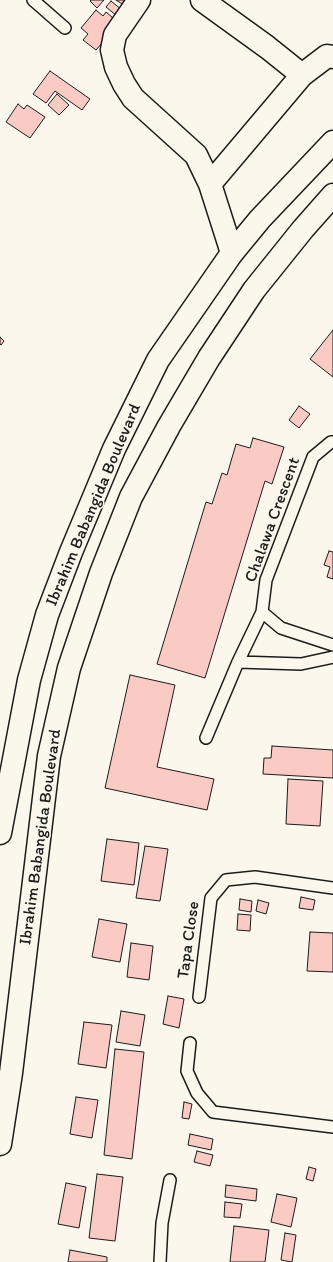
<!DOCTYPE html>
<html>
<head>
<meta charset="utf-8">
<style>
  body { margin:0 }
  canvas { display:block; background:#fbf7ec }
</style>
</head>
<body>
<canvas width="333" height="1262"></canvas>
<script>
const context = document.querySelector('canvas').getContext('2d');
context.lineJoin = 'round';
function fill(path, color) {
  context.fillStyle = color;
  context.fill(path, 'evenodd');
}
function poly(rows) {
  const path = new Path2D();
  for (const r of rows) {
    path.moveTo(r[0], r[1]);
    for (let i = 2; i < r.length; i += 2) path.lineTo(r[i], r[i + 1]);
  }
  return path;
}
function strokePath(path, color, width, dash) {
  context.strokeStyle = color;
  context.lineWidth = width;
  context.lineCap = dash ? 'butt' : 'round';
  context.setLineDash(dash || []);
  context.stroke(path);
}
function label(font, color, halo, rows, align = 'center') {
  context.font = font + ' Itim,sans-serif';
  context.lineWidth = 3;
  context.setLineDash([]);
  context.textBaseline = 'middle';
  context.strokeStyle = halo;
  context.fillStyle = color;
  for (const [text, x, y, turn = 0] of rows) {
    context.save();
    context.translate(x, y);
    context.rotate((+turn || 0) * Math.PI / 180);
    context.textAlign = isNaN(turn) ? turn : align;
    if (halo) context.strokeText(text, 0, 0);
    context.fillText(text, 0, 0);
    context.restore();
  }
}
const building = poly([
  [91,0,104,0,97,8,90,1,91,0],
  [116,0,132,0,127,7,116,0],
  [111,1,127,14,122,20,106,7,111,1],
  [96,10,103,16,106,12,119,23,96,50,83,40,88,34,81,28,96,10],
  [50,71,90,99,82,110,55,91,46,103,33,94,50,71],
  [57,94,69,105,59,115,48,105,57,94],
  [18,104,24,109,27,105,45,117,30,138,6,122,18,104],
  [333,330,333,377,310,359,333,330],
  [0,337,4,341,1,345,0,344,0,337],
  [299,406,310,414,299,428,289,420,299,406],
  [253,438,284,447,272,484,265,481,205,678,157,664,206,502,212,504,222,473,227,475,236,444,250,448,253,438],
  [329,551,333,552,333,579,327,577,330,567,324,565,329,551],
  [130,675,175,685,157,767,214,779,207,810,105,788,130,675],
  [272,746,333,750,333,778,263,774,264,758,271,758,272,746],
  [288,779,323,781,320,826,286,824,288,779],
  [107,839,139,843,134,885,101,881,107,839],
  [145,846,168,849,160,901,136,898,145,846],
  [301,897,315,900,313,910,299,908,301,897],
  [240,899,252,901,251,912,239,910,240,899],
  [258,900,269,903,266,914,256,911,258,900],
  [238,914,251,915,250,931,237,930,238,914],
  [99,919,127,924,120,962,92,957,99,919],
  [310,932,333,933,333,972,307,971,310,932],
  [131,943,153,946,149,980,127,977,131,943],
  [168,996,184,999,179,1028,163,1024,168,996],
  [121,1011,145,1015,140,1046,116,1042,121,1011],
  [84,1022,112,1025,106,1068,78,1064,84,1022],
  [115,1049,144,1052,132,1159,104,1155,115,1049],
  [76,1097,98,1100,92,1138,70,1134,76,1097],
  [184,1102,192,1104,189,1119,182,1118,184,1102],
  [190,1134,213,1139,211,1150,188,1145,190,1134],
  [197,1151,213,1155,210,1166,194,1162,197,1151],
  [309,1167,316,1169,313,1181,306,1179,309,1167],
  [97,1174,123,1177,115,1241,89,1238,97,1174],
  [66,1183,86,1187,79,1228,58,1224,66,1183],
  [226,1185,257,1189,256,1201,225,1197,226,1185],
  [277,1194,297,1198,291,1227,271,1222,277,1194],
  [225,1202,242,1204,240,1218,224,1217,225,1202],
  [234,1226,269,1230,265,1262,230,1262,234,1226],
  [285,1233,296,1235,292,1262,281,1260,285,1233],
  [70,1250,107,1257,107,1262,68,1262,70,1250]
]);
fill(building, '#facac4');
strokePath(building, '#1c1c1c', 1);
const service = poly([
  [33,0,65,28],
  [333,442,331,442,313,457,266,580,262,612,281,628,333,645],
  [238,662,301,664,333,657],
  [206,738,238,662,262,612],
  [199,997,211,898,226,880,255,877,333,888],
  [190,1043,187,1071,197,1093,213,1112,333,1127],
  [160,1262,162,1223,170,1180]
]);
const minor = poly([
  [139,0,115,35,112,50,116,67,124,84,133,98,196,155,210,184,232,253],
  [202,0,267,47,302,75,327,56,333,57],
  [210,184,302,75]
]);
const tertiary = poly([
  [0,833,29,680,47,615,71,552,114,449,158,360,232,253,260,219,333,142],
  [0,1144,11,1073,49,756,69,668,101,573,131,497,169,426,209,358,254,290,303,229,333,195]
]);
strokePath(service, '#1c1c1c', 14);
strokePath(minor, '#1c1c1c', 25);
strokePath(tertiary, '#1c1c1c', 25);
strokePath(service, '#fbf7ec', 11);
strokePath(minor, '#fbf7ec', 22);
strokePath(tertiary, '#fbf7ec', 22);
label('17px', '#1c1c1c', '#fbf7ec', [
  ["Ibrahim Babangida Boulevard",94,505,-67],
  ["Chalawa Crescent",273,520,-70],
  ["Ibrahim Babangida Boulevard",41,837,-82],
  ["Tapa Close",189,940,-82]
]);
</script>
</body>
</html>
